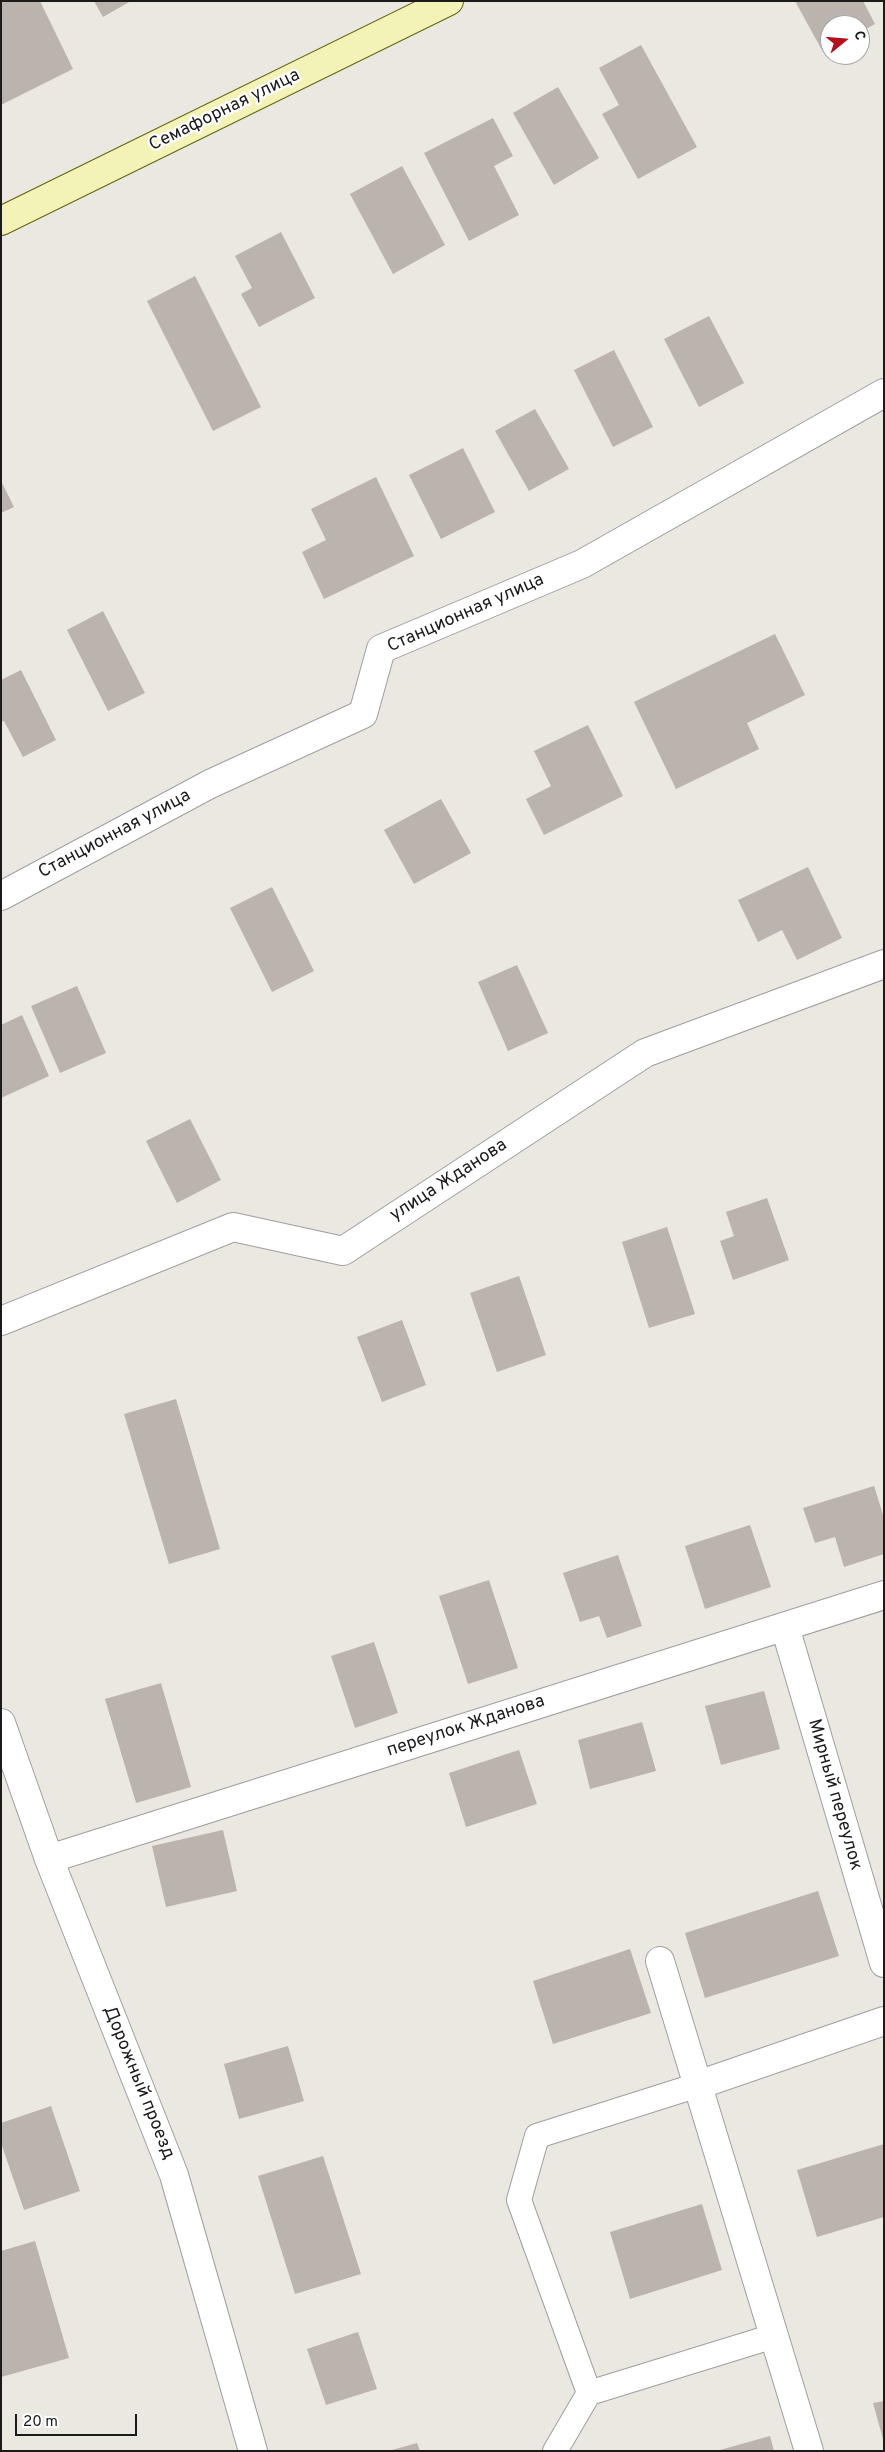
<!DOCTYPE html>
<html>
<head>
<meta charset="utf-8">
<style>
  body { margin:0 }
  #map { position:relative; width:885px; height:2452px; overflow:hidden; background:#ebe7e1; font-family:Overpass,sans-serif }
  canvas { display:block }
  .frame { position:absolute; inset:0; border:2px solid #1b1b1b; pointer-events:none }
  .north { position:absolute; left:820px; top:15px; width:50px; height:50px; box-sizing:border-box; background:#fff; border:1px solid #a4a4a4; border-radius:50%; rotate:73deg; font-size:14px; font-weight:700; line-height:20px; text-align:center; color:#1b1b1b }
  .north::after { content:''; display:block; margin:auto; width:18px; height:22px; background:#b60f1b; clip-path:polygon(50% 0,100% 100%,50% 72%,0 100%) }
  .scale { position:absolute; left:15px; top:2414px; width:122px; height:22px; box-sizing:border-box; border:2px solid #1b1b1b; border-top:0; padding-left:6px; font-size:15px; line-height:18px; white-space:nowrap; color:#1b1b1b; -webkit-text-stroke:4px #fff; paint-order:stroke }
</style>
</head>
<body>
<div id="map">
<canvas width="885" height="2452"></canvas>
<div class="frame"></div>
<div class="north">С</div>
<div class="scale">20 m</div>
</div>
<script>
const context = document.querySelector('canvas').getContext('2d');
context.lineJoin = 'round';
function fill(path, color) {
  context.fillStyle = color;
  context.fill(path, 'evenodd');
}
function poly(rows) {
  const path = new Path2D();
  for (const r of rows) {
    path.moveTo(r[0], r[1]);
    for (let i = 2; i < r.length; i += 2) path.lineTo(r[i], r[i + 1]);
  }
  return path;
}
function strokePath(path, color, width, dash) {
  context.strokeStyle = color;
  context.lineWidth = width;
  context.lineCap = dash ? 'butt' : 'round';
  context.setLineDash(dash || []);
  context.stroke(path);
}
function label(font, color, halo, rows, align = 'center') {
  context.font = font + ' Overpass,sans-serif';
  context.lineWidth = 4.5;
  context.setLineDash([]);
  context.textBaseline = 'middle';
  context.strokeStyle = halo;
  context.fillStyle = color;
  for (const [text, x, y, turn = 0] of rows) {
    context.save();
    context.translate(x, y);
    context.rotate((+turn || 0) * Math.PI / 180);
    context.textAlign = isNaN(turn) ? turn : align;
    if (halo) context.strokeText(text, 0, 0);
    context.fillText(text, 0, 0);
    context.restore();
  }
}
fill(poly([
  [3,1,40,1,73,69,1,105,1,2],
  [94,1,131,1,103,17],
  [795,1,863,1,875,24,860,32,860,25,830,25,830,48,823,52],
  [641,45,697,147,638,179,602,114,619,105,599,68],
  [558,87,599,158,554,185,513,113],
  [493,118,513,156,494,166,519,215,469,241,424,153],
  [402,166,445,245,393,274,350,194],
  [281,232,315,298,259,327,241,294,252,288,235,256],
  [195,276,261,407,213,431,147,301],
  [709,316,744,383,699,407,664,339],
  [614,350,653,427,613,447,574,370],
  [535,409,569,469,529,491,495,431],
  [463,448,495,512,441,539,409,475],
  [376,477,414,556,324,599,302,552,326,540,311,509],
  [1,481,14,507,1,513],
  [103,611,145,693,108,711,67,630],
  [775,634,805,695,747,723,759,749,676,789,634,702],
  [21,670,56,740,23,757,4,721,1,722,1,680],
  [588,725,623,796,544,835,526,799,551,786,534,751],
  [441,799,471,853,414,884,384,830],
  [808,867,842,938,797,960,782,930,758,942,738,900],
  [272,887,314,971,272,992,230,908],
  [517,965,548,1033,508,1051,478,982],
  [77,986,106,1053,60,1073,31,1006],
  [22,1015,49,1076,1,1098,1,1025],
  [190,1119,221,1180,177,1203,146,1141],
  [767,1198,789,1260,733,1280,720,1241,734,1236,726,1212],
  [667,1227,695,1314,649,1328,622,1242],
  [519,1276,546,1355,497,1372,470,1293],
  [402,1320,426,1385,382,1402,357,1337],
  [176,1399,220,1549,169,1564,124,1414],
  [874,1486,884,1518,884,1554,844,1567,835,1537,815,1543,803,1508],
  [750,1525,771,1587,705,1609,685,1546],
  [618,1555,642,1626,607,1638,599,1616,580,1622,563,1573],
  [489,1580,518,1668,468,1684,439,1596],
  [374,1642,398,1713,355,1728,331,1656],
  [161,1683,191,1787,136,1803,105,1699],
  [764,1691,780,1749,721,1765,705,1706],
  [642,1722,656,1771,590,1789,578,1740],
  [519,1750,537,1804,466,1827,449,1773],
  [223,1830,237,1891,166,1907,152,1846],
  [818,1891,839,1956,705,1998,685,1933],
  [630,1949,651,2013,553,2044,533,1981],
  [288,2046,304,2101,239,2119,224,2064],
  [51,2106,80,2191,24,2210,1,2143,1,2123],
  [884,2144,884,2217,817,2237,797,2170],
  [323,2156,361,2274,295,2294,258,2176],
  [702,2204,722,2270,630,2299,610,2232],
  [35,2241,69,2358,1,2377,1,2251],
  [358,2332,377,2389,326,2405,307,2349],
  [884,2401,884,2439,883,2439,873,2403],
  [770,2436,774,2451,720,2451,720,2450],
  [417,2443,420,2451,392,2451,392,2450]
]), '#bbb3ae');
const lane = poly([
  [698,2085,537,2136,519,2200,589,2393,774,2336],
  [555,2451,589,2393]
]);
const street = poly([
  [1,896,210,784,363,714,381,649,582,564,884,393],
  [1,1321,233,1227,343,1251,645,1053,884,964],
  [785,1627,884,1963],
  [1,1723,49,1859,174,2175,253,2451],
  [49,1859,884,1595],
  [660,1961,809,2451],
  [698,2085,884,2021]
]);
const secondary = poly([
  [1,221,449,1]
]);
strokePath(lane, '#9f9f9f', 26);
strokePath(street, '#9f9f9f', 30);
strokePath(secondary, '#63660d', 30);
strokePath(lane, '#fff', 24);
strokePath(street, '#fff', 28);
strokePath(secondary, '#f3f2b7', 28);
label('18px', '#1b1b1b', '#fff', [
  ["Семафорная улица",225,111,-26],
  ["Станционная улица",466,614,-24],
  ["Станционная улица",115,835,-28],
  ["улица Жданова",449,1181,-33],
  ["переулок Жданова",466,1727,-18],
  ["Мирный переулок",834,1795,74],
  ["Дорожный проезд",138,2083,68]
]);
</script>
</body>
</html>
